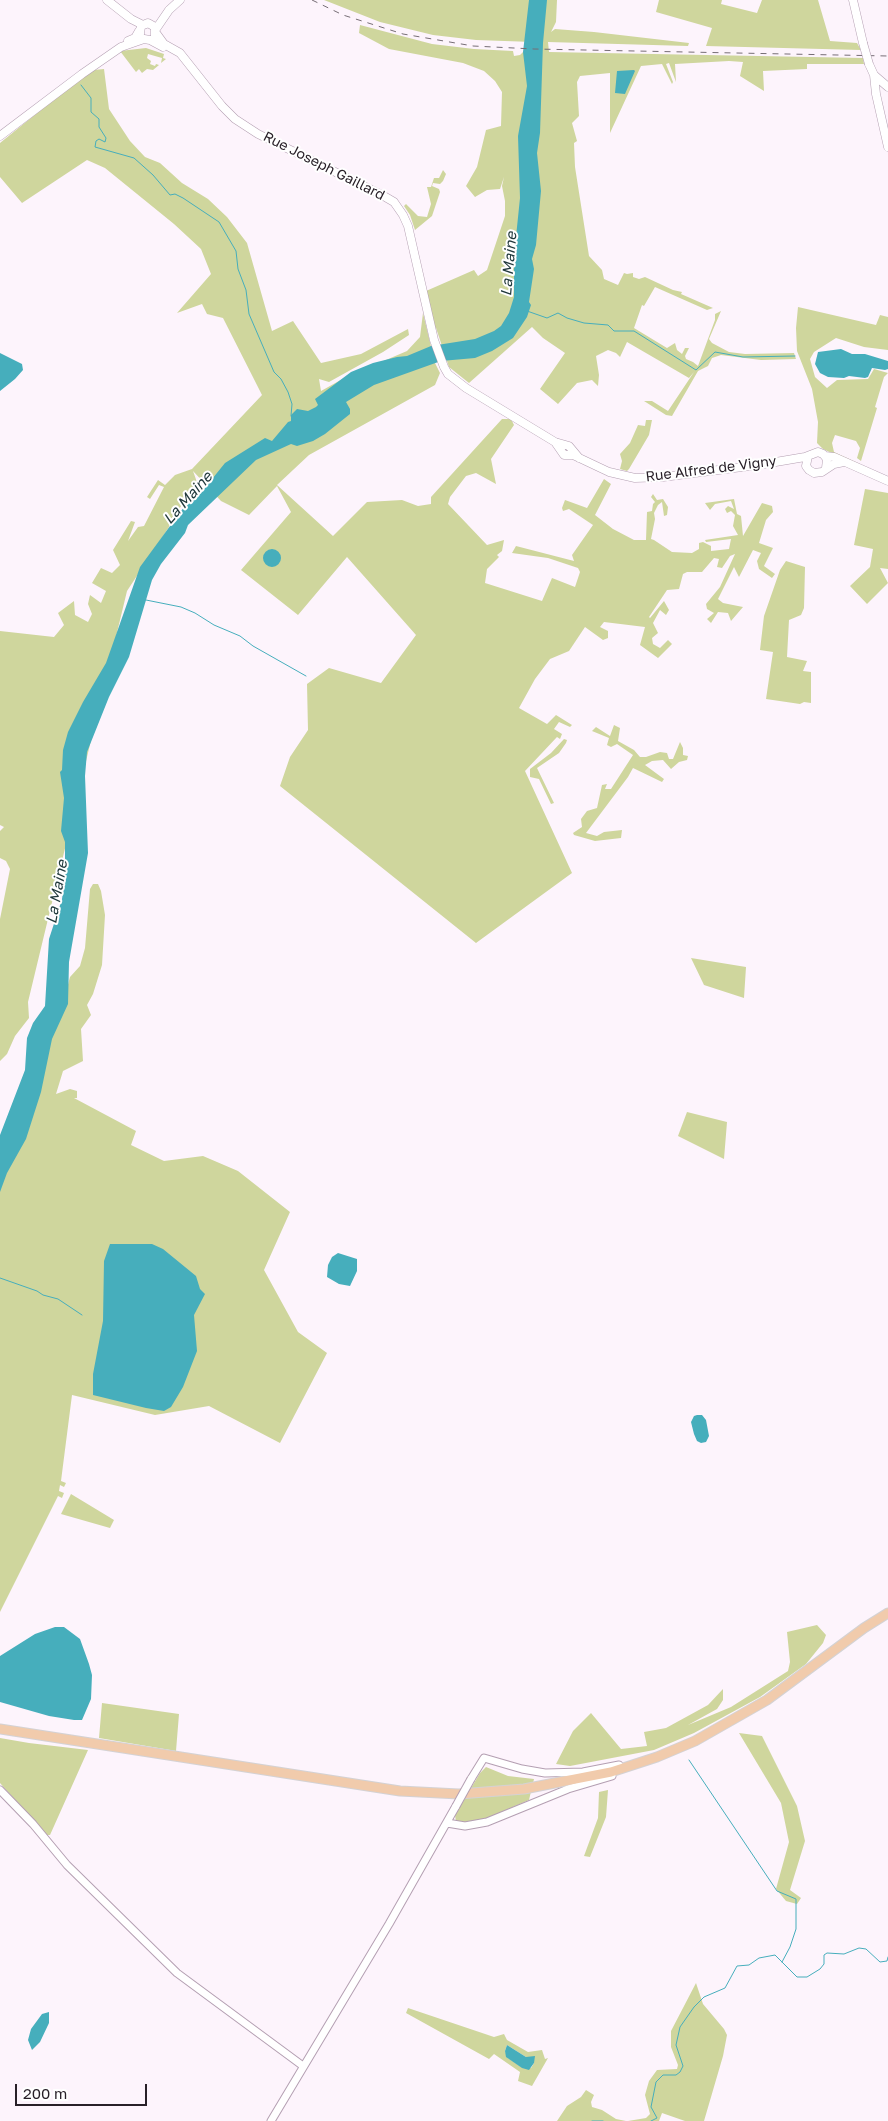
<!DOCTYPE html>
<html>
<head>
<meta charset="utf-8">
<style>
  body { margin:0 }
  #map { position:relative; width:888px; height:2121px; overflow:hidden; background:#fdf4fc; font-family:"Golos Text",sans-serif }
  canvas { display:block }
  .scale { position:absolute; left:15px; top:2084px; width:132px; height:22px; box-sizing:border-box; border:2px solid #282028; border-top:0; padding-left:6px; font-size:15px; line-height:18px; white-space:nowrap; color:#282028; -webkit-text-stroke:4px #fff; paint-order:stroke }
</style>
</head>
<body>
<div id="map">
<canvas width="888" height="2121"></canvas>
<div class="scale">200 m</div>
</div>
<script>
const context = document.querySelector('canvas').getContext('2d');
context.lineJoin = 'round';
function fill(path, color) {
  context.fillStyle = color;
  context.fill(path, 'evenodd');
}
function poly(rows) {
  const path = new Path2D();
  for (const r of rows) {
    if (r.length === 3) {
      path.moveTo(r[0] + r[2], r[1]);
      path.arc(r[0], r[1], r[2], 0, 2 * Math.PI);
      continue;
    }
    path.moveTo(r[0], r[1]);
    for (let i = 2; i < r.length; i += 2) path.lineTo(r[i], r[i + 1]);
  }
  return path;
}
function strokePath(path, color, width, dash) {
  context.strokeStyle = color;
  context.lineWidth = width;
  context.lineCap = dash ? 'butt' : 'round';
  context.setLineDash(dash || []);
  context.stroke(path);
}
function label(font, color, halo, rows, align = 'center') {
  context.font = font + ' "Golos Text",sans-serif';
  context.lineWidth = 4;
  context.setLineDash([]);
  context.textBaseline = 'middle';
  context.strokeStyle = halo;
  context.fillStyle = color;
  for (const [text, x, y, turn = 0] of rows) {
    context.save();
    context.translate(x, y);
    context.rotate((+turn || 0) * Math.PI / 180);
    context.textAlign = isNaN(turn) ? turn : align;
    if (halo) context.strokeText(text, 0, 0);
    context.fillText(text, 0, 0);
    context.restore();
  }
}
fill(poly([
  [324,0,557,0,556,22,551,32,555,29,594,32,689,43,688,46,548,42,549,52,863,58,864,64,807,64,807,69,763,71,764,91,740,76,743,62,729,61,675,64,676,82,669,63,666,64,673,82,672,84,662,64,641,66,610,133,610,73,580,76,577,82,579,116,572,123,577,141,574,143,575,167,589,256,602,270,604,279,618,285,624,273,627,274,633,273,633,277,639,279,645,277,673,290,682,292,681,294,713,308,707,310,655,287,644,306,642,305,634,328,667,348,675,343,677,350,682,354,685,348,689,348,685,356,686,359,693,362,698,366,715,320,715,314,721,311,709,339,712,343,729,352,745,354,794,353,796,359,761,360,721,355,712,358,708,366,698,371,672,416,666,415,644,401,652,401,668,411,694,372,689,378,627,342,620,357,616,353,608,350,596,356,599,375,598,386,592,380,577,383,558,404,540,389,565,353,543,338,532,327,469,383,449,367,436,328,433,327,426,291,474,270,478,276,487,270,505,216,505,201,502,186,504,177,500,189,487,190,475,197,466,186,477,167,486,130,501,126,502,92,495,81,484,71,463,63,389,49,359,33,360,25,432,44,474,49,513,51,514,56,520,55,533,42,476,40,433,35,380,22],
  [659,0,722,0,721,4,757,13,762,0,818,0,830,41,857,43,861,50,706,46,712,28,656,12],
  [146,48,164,54,163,58,166,59,161,63,162,58,148,54,147,58,151,61,150,64,155,66,156,64,159,65,153,70,147,69,142,73,139,69,136,72,120,51],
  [104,69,109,109,130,141,145,157,160,163,182,183,208,199,227,217,247,243,272,331,293,321,321,363,361,354,408,329,409,335,383,352,329,382,319,379,321,391,346,377,407,351,420,337,423,313,435,363,440,373,435,385,309,455,277,485,333,536,367,502,402,500,418,506,431,504,431,497,502,419,511,419,514,425,491,459,496,484,476,473,466,476,450,497,448,504,487,545,504,540,502,551,497,555,499,557,487,569,485,583,542,601,552,578,575,587,580,572,578,568,548,558,512,553,516,546,574,561,572,555,593,525,569,509,563,511,562,508,565,500,587,508,604,479,611,484,595,515,613,529,634,540,646,540,647,512,652,511,653,504,655,502,651,497,653,494,657,500,663,499,668,507,667,515,664,516,662,502,658,505,654,513,655,519,651,539,654,540,672,552,692,553,699,549,699,543,703,542,711,546,711,551,729,549,731,539,706,542,705,540,738,535,733,526,735,515,731,511,727,513,725,509,728,506,734,509,731,501,715,504,710,510,705,503,734,499,737,514,741,516,743,536,762,503,772,506,773,512,766,520,759,543,773,548,764,566,775,574,772,578,759,569,757,561,761,553,753,550,739,577,734,567,718,599,723,603,743,607,731,621,728,613,718,612,711,623,707,619,714,613,707,609,706,604,720,587,735,554,730,556,722,568,717,567,719,559,714,558,702,572,687,572,683,574,679,589,667,590,649,617,650,618,664,601,669,610,666,615,660,610,653,623,658,633,652,638,653,644,660,648,668,640,672,644,658,658,640,645,645,627,604,622,600,627,608,631,608,638,603,640,585,627,569,651,550,659,535,679,519,708,547,724,556,715,572,725,570,727,559,722,554,729,562,734,560,739,557,737,525,771,572,873,476,943,280,786,290,757,308,730,307,684,329,668,381,683,416,635,347,557,298,615,241,570,291,512,277,486,249,515,221,501,193,471,198,485,171,519,169,527,127,591,28,1002,29,1018,15,1036,7,1054,0,1061,0,919,10,869,6,861,0,858,0,831,4,827,0,825,0,631,54,637,64,625,58,613,74,601,75,615,88,622,92,614,88,604,90,595,101,603,106,591,92,583,101,568,112,573,120,565,113,550,131,521,135,522,128,541,138,527,144,526,164,487,159,485,150,499,147,497,158,480,165,485,175,475,192,469,262,395,223,318,207,314,202,304,177,313,211,274,201,249,174,224,105,168,87,160,22,203,0,177,0,143,68,88,94,70],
  [443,170,446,174,443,181,440,184,433,183,432,186,439,189,440,192,432,216,415,230,410,215,404,206,406,204,418,216,427,217,431,204,427,187,431,187,434,178,439,178],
  [798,307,876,325,880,315,888,317,888,350,864,347,836,338,814,352,810,359,815,377,827,388,837,380,868,379,874,369,888,373,884,377,875,407,877,408,861,461,857,458,860,448,856,441,835,435,832,443,834,452,860,464,864,468,823,449,817,443,818,422,812,389,797,351,796,328],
  [646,420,652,420,649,435,629,469,627,471,620,469,622,461,620,454,630,443,638,425,645,426],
  [865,489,888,493,888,569,880,568,888,583,867,604,850,586,870,567,873,549,854,545],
  [786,561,805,567,804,608,801,615,789,620,787,657,807,661,803,671,811,672,811,703,804,702,800,704,766,699,773,652,760,650,764,616,780,570],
  [614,725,620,728,618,741,634,750,640,757,646,757,660,752,667,753,669,759,673,759,680,742,683,748,683,755,688,756,687,760,679,762,671,769,663,760,652,761,645,765,664,779,662,782,633,768,628,777,586,833,597,836,604,832,622,830,621,838,595,841,574,835,573,833,582,827,581,819,587,811,597,808,602,785,607,784,605,789,611,789,633,755,617,744,611,747,607,745,609,738,592,731,596,727,610,736],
  [564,739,567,740,566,743,559,753,537,768,554,803,551,804,539,779,530,777,530,769,551,753],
  [93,884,98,884,101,891,105,915,102,965,93,994,87,1005,91,1015,81,1029,83,1061,63,1071,56,1094,70,1089,77,1091,77,1098,74,1098,136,1131,131,1145,164,1161,203,1156,238,1171,290,1212,264,1270,298,1332,327,1353,280,1443,209,1406,155,1415,72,1395,61,1481,66,1483,64,1487,60,1485,59,1491,64,1493,62,1498,58,1496,0,1612,0,1178,60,1015,70,977,80,966,85,948,90,889],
  [691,958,746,967,744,998,704,985],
  [687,1112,727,1122,724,1159,678,1136],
  [71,1494,114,1520,110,1528,61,1514],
  [817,1625,826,1635,823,1643,806,1664,760,1697,694,1733,654,1750,570,1766,556,1764,573,1731,591,1713,621,1749,647,1746,644,1732,666,1728,708,1705,723,1689,723,1700,717,1709,688,1725,731,1707,788,1671,790,1662,787,1632],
  [102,1703,179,1714,176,1751,99,1738],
  [739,1733,762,1736,797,1806,805,1841,790,1890,801,1898,797,1904,786,1901,776,1889,789,1842,781,1803],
  [0,1738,29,1743,88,1750,50,1835,46,1835,0,1783],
  [486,1767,508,1776,534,1779,529,1800,483,1820,464,1823,456,1822,455,1815,480,1773],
  [608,1790,606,1817,590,1857,584,1856,598,1818,599,1792],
  [696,1983,703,2004,724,2029,727,2035,723,2056,704,2121,685,2121,662,2113,659,2121,628,2121,646,2118,650,2114,645,2095,649,2081,657,2070,677,2069,678,2065,671,2047,671,2031],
  [408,2008,494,2037,504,2034,507,2040,528,2052,542,2050,545,2059,548,2058,532,2086,518,2081,520,2072,494,2054,489,2059,406,2013],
  [507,2045,526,2057,532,2057,534,2063,531,2068,523,2068,508,2058,505,2051],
  [586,2090,594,2095,591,2102,592,2107,602,2110,616,2119,626,2121,557,2121,567,2106,581,2097]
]), '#cfd69d');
fill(poly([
  [529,0,547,0,543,43,540,133,537,153,541,191,536,245,532,259,534,269,529,302,531,305,527,317,513,338,492,351,475,358,441,361,374,385,346,402,350,409,350,414,325,434,313,441,297,446,291,444,256,460,188,525,185,533,161,564,152,580,129,657,109,697,87,752,85,776,88,853,69,962,68,1004,52,1039,41,1092,26,1139,7,1173,0,1192,0,1135,25,1070,27,1038,33,1023,45,1006,49,939,62,899,65,878,65,842,61,831,64,798,60,772,62,770,63,750,68,732,83,702,106,663,140,567,181,511,189,501,204,489,225,463,265,438,272,441,288,422,291,421,291,415,297,409,308,411,316,407,318,405,315,399,351,372,373,363,397,357,407,356,431,346,475,339,494,331,501,326,509,313,514,297,514,256,520,198,518,136,527,86,523,52],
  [634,70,635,71,625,94,615,93,617,71],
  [841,349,852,354,865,354,888,361,888,369,885,370,872,368,868,377,865,378,849,376,844,378,828,377,820,373,815,364,818,352],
  [0,353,22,364,23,370,15,379,0,391],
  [272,558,9],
  [110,1244,152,1244,163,1249,196,1276,200,1289,205,1294,194,1315,197,1351,183,1387,171,1407,164,1411,146,1408,93,1395,93,1374,103,1321,104,1261],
  [338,1253,357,1259,357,1271,350,1286,339,1284,327,1277,328,1265,332,1257],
  [697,1415,702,1415,706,1420,709,1436,706,1442,701,1443,697,1441,694,1434,691,1422,694,1416],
  [55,1627,64,1627,80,1639,89,1664,92,1675,91,1699,82,1720,74,1720,49,1716,0,1702,0,1656,35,1634],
  [49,2012,49,2023,40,2042,32,2050,28,2040,31,2029,42,2014],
  [507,2045,526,2057,535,2056,534,2063,529,2070,522,2068,506,2057,505,2051]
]), '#46aebc');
strokePath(poly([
  [81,85,91,98,91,112,99,119,99,127,106,138,105,142,99,139,96,141,95,147,134,158,153,175,170,195,175,194,183,198,219,222,236,251,238,269,246,290,249,314,274,372,281,379,288,392,292,404,291,416],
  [527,311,547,318,558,313,567,318,584,323,608,325,614,331,634,331,696,370,715,352,743,357,795,356],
  [146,600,181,607,195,613,214,625,240,636,253,646,306,676],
  [0,1278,37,1291,43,1295,58,1299,82,1315],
  [689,1760,777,1891,796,1899,796,1929,790,1947,782,1962],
  [592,2121,603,2121],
  [651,2121,657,2118,651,2107,656,2082,663,2075,676,2075,680,2072,683,2066,676,2045,680,2027,694,2007,704,1997,725,1988,737,1966,749,1965,759,1958,775,1955,797,1977,807,1977,820,1969,824,1964,824,1955,827,1953,844,1954,859,1948,866,1949,880,1962,887,1961,888,1957]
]), '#46aebc', 1);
const tertiary = poly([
  [471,1779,484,1758,522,1769,545,1773,583,1772,619,1765],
  [0,1790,33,1824,67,1865,177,1973,303,2066],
  [447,1823,465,1826,487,1822,568,1789,612,1776],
  [271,2121,389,1924,456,1806]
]);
const secondary = poly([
  [107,0,131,19,143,25],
  [853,0,863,43],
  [156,29,169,10,180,0],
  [156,33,164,44,180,53,222,106,235,119,258,134,382,195,394,202,403,215,408,226,434,340,444,367,448,374,466,388,555,442,564,455,573,455,609,472,635,478,663,477,758,465,805,457,818,452,823,454,827,459,826,468],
  [140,34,141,26,148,23,155,27,155,36],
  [128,41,135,38,139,31],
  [869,64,874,75,876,94,888,147],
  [874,75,888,87],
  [0,136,82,74,121,47,144,39,150,40,163,47],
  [555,442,569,446,579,458],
  [808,456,806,466,809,470,814,473,822,472,834,464,844,462],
  [825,456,834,457,888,481]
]);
const primary = poly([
  [0,1729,400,1791,459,1794,524,1789,611,1772,657,1757,695,1741,767,1700,864,1628,888,1613]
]);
strokePath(tertiary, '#b49fb2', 9);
strokePath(secondary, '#b49fb2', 9);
strokePath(primary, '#d4d2d4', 11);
strokePath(tertiary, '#fff', 7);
strokePath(secondary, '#fff', 8);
strokePath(primary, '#f1cbac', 9);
strokePath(poly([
  [312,0,343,15,403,34,473,46,534,49,888,56]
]), '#766d75', 1, [6, 6]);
const tertiaryBridge = poly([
  [456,1806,471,1779]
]);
const secondaryBridge = poly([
  [863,43,869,64]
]);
strokePath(tertiaryBridge, '#b49fb2', 9, []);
strokePath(secondaryBridge, '#b49fb2', 9, []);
strokePath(tertiaryBridge, '#fff', 7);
strokePath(secondaryBridge, '#fff', 8);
label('14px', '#282028', '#fff', [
  ["Rue Joseph Gaillard",324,166,27],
  ["Rue Alfred de Vigny",711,469,-7]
]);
label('italic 15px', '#21393c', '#fff', [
  ["La Maine",509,264,-85],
  ["La Maine",188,498,-48],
  ["La Maine",57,892,-80]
]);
</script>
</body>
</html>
